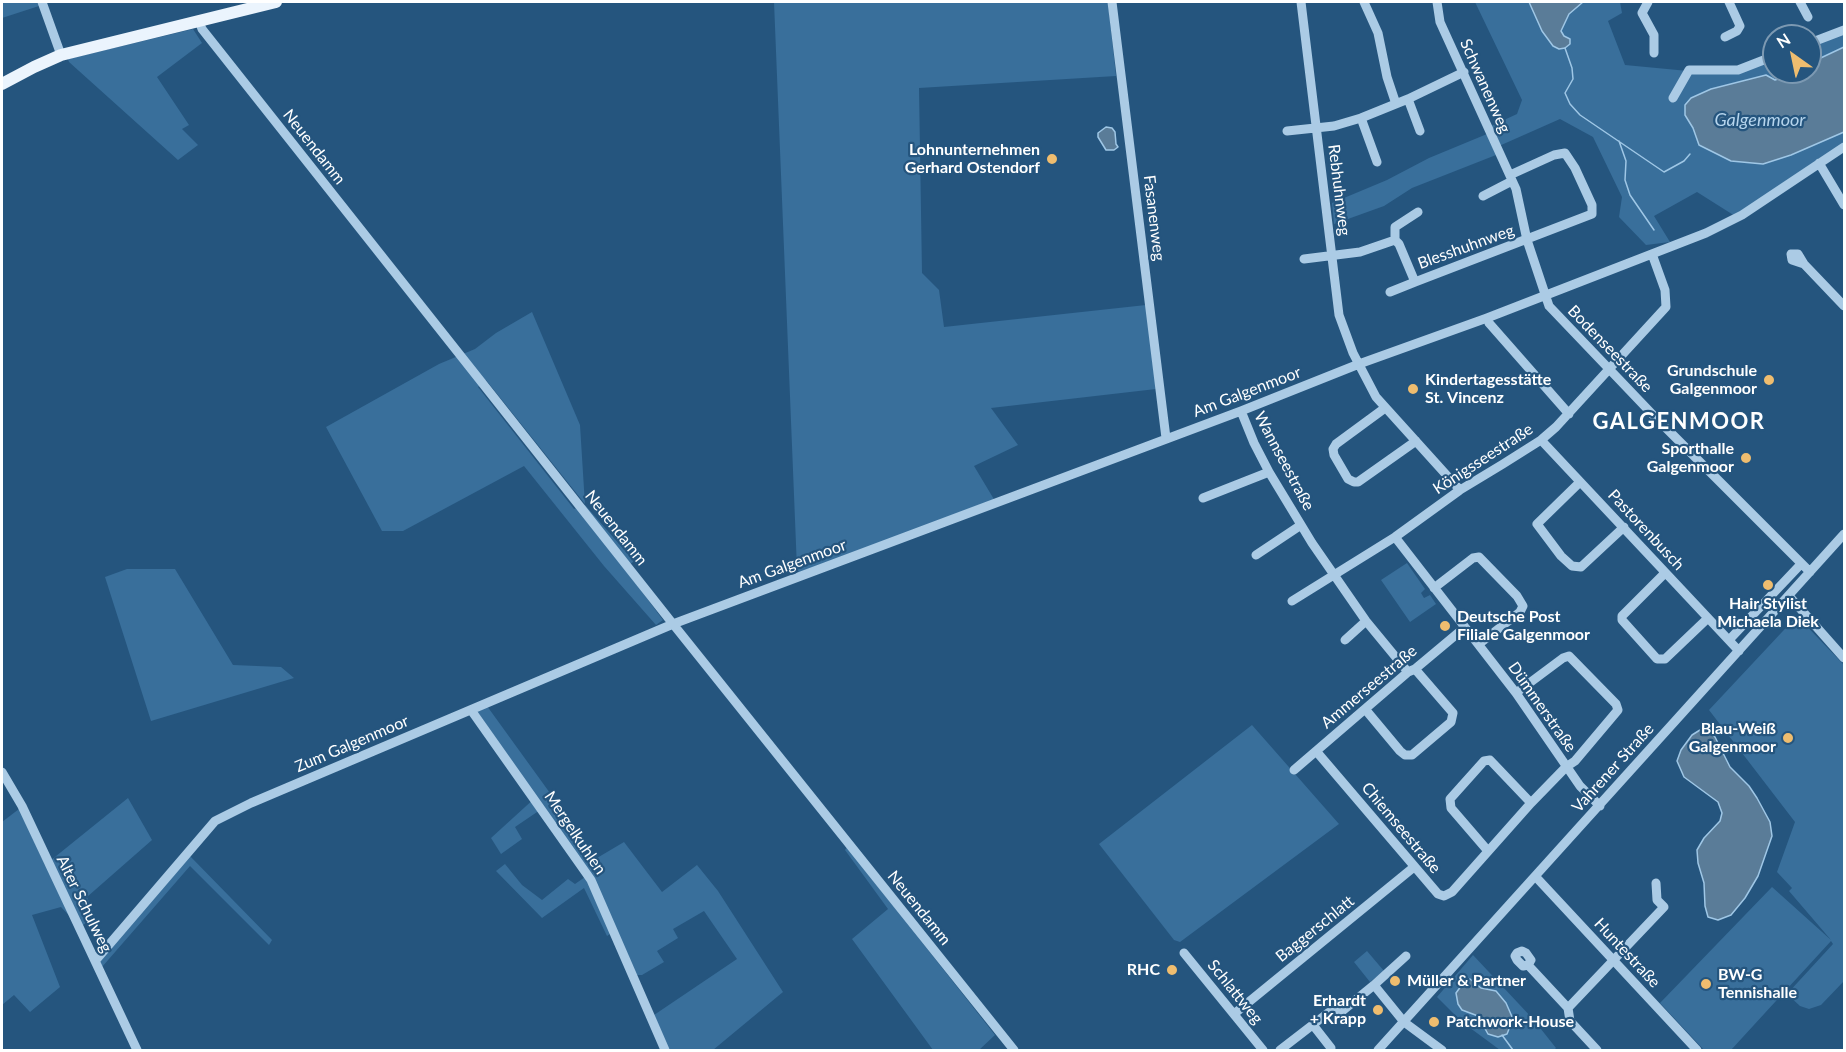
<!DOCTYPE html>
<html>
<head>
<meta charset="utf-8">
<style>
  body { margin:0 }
  #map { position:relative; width:1846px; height:1052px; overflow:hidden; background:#25557e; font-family:Lato,sans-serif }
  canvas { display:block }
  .frame { position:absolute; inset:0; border:3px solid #fff; pointer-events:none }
  .north { position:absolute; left:1762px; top:24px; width:60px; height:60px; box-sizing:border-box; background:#25557e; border:2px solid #7c99b2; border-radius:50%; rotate:327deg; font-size:16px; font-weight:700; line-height:24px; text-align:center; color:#fff }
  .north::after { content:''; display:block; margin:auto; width:21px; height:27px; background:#efbd6f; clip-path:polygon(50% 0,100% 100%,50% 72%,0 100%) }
</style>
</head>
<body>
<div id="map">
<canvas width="1846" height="1052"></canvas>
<div class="frame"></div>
<div class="north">N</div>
</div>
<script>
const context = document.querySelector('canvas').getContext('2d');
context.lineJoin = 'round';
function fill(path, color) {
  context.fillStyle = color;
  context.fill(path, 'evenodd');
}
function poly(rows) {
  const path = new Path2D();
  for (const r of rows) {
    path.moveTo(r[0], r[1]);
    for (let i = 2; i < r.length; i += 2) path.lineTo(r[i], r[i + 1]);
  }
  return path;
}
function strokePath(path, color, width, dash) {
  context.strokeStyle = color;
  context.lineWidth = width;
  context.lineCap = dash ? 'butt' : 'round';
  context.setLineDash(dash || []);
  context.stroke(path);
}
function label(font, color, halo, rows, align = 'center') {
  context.font = font + ' Lato,sans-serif';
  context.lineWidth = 4.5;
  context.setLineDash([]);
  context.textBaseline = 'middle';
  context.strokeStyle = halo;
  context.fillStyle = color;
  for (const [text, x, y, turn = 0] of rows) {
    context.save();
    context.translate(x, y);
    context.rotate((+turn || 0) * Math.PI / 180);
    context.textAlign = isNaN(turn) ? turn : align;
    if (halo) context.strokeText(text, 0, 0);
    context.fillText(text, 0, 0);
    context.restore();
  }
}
fill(poly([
  [2,2,37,2,39,6,2,18],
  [774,2,1108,2,1116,76,919,88,922,273,939,290,944,327,1146,305,1156,389,991,408,1018,445,974,466,995,501,801,576,797,569],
  [1475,2,1620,2,1622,13,1608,21,1625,65,1688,71,1737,71,1774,57,1774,72,1787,72,1783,74,1782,78,1774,80,1765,75,1711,89,1691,98,1685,115,1693,128,1699,145,1731,161,1791,155,1844,132,1844,144,1735,216,1697,192,1654,216,1670,242,1646,245,1619,217,1622,197,1593,137,1560,119,1499,146,1491,126,1517,114,1522,100],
  [193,29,202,43,157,77,189,125,182,129,198,145,178,160,69,62,68,59],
  [1844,31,1844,47,1810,63,1810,44],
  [1487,134,1496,155,1412,188,1384,206,1334,224,1332,203,1387,180,1429,158],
  [532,312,580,425,585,505,634,561,625,569,663,620,656,625,604,566,524,466,403,531,382,531,326,427,439,364,475,349,496,333],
  [486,380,585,504,585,505,574,509,478,387],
  [1407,563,1425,589,1421,593,1424,598,1430,595,1436,604,1410,622,1381,580],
  [127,569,175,569,233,665,281,667,294,678,151,721,105,577],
  [1797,616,1844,665,1844,981,1821,1005,1809,1009,1800,1006,1787,994,1833,944,1831,941,1731,1050,1704,1050,1660,1003,1772,887,1831,940,1789,891,1792,888,1777,872,1795,822,1709,710],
  [487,706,597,858,624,842,662,892,697,865,718,891,783,992,713,1050,669,1050,654,1015,737,959,704,911,673,929,678,938,657,951,664,962,642,975,636,975,616,930,607,936,584,888,542,918,496,871,505,864,522,885,542,900,568,879,575,884,585,877,543,808,515,827,522,839,501,854,491,838,536,797,477,711],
  [1252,725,1339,824,1180,942,1174,940,1099,844],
  [128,798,152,840,87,897,95,917,80,927,61,907,32,915,60,987,30,1012,14,995,2,1005,2,822,19,809,45,865],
  [847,847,995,1035,979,1050,933,1050,852,939,888,909,845,850],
  [189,855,272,940,269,945,190,866,102,967,98,962],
  [1367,951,1384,971,1370,982,1354,962],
  [1473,955,1533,1019,1556,1048,1554,1050,1500,1050,1462,1022,1437,997]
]), '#396f9b');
const water = poly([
  [1529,2,1583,2,1569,14,1561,31,1564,36,1570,39,1570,44,1565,48,1559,49,1553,46,1542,31,1529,2],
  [1844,47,1844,132,1791,155,1763,164,1731,161,1699,145,1693,128,1685,115,1685,105,1691,98,1711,89,1766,75,1775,80,1781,78,1783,74,1787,72,1810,72,1810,63,1844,47],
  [1106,127,1112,128,1115,132,1116,144,1118,147,1114,150,1106,150,1098,137,1098,133,1106,127],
  [1700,730,1707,730,1715,737,1730,767,1749,786,1757,798,1770,822,1772,836,1758,876,1745,898,1731,915,1718,920,1708,917,1705,906,1704,883,1698,863,1697,850,1704,838,1720,821,1722,813,1718,802,1684,777,1677,761,1681,750,1692,735,1700,730],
  [1470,979,1481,988,1496,991,1506,1003,1513,1019,1507,1034,1498,1037,1488,1034,1478,1016,1462,1010,1458,1004,1456,993,1464,982,1470,979]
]);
fill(water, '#5a7c98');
strokePath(water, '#9fc7e6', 1.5);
strokePath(poly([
  [1565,48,1572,68,1573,79,1565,93,1570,104,1580,115,1664,172,1684,161,1690,154],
  [1619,141,1626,161,1625,180,1630,195,1654,230],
  [1502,1035,1513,1050]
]), '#9fc7e6', 1.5);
strokePath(poly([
  [42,2,61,55],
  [1112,2,1166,438],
  [1301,2,1339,315,1353,353,1376,397,1460,490],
  [1364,2,1378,33,1387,77,1396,104],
  [1437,2,1440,22,1516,189,1527,240,1549,306,1654,416,1810,572],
  [1648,2,1642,13,1654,35,1654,53],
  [1800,2,1808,17],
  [199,21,202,29,673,624,1014,1050],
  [1725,37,1737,31,1740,26,1729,2],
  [1810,43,1844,30],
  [1673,98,1689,70,1738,70,1774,56],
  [1408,99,1420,131],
  [1361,118,1377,162],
  [1287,131,1334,126,1361,118,1408,99,1464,72],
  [1819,163,1844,205],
  [1483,196,1512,181],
  [1395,240,1395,227,1418,212],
  [1304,259,1360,252,1395,240,1399,244,1415,282,1592,214,1592,205,1575,168,1565,153,1554,155,1510,175],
  [1804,264,1792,260,1791,254,1798,254,1804,264,1844,306],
  [1390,292,1415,282],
  [1487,318,1489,323,1569,414],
  [1385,408,1336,444,1333,449,1334,455,1348,479,1354,482,1358,482,1416,441],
  [1241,411,1254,443,1269,472,1312,543,1366,621,1408,672],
  [1541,440,1739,651],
  [1580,482,1537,524,1561,556,1572,566,1581,567,1624,527],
  [1203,498,1269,472],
  [1395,537,1516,693,1580,786,1600,806],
  [1256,555,1301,525],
  [1665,573,1622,616,1622,620,1657,659,1665,659,1708,618],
  [1434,588,1473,558,1479,557,1517,596,1523,606,1520,612,1479,644],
  [1789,596,1844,658],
  [1292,601,1395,537,1460,490,1503,464,1541,440,1556,427,1666,307,1665,290,1652,254],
  [1345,640,1366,621],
  [1729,640,1801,564],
  [1365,709,1400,751,1405,755,1412,755,1451,722,1453,713,1415,669],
  [471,710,591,880,665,1050],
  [1316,751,1438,894,1444,896,1452,892,1531,803,1566,767,1575,761,1618,710,1616,704,1569,656,1563,658,1516,693],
  [1294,770,1408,672,1415,669,1464,628],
  [2,772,22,806,137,1050],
  [1488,851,1451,808,1450,799,1484,761,1490,760,1531,803],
  [1535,876,1697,1050],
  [1184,953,1263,1050],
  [95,961,215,821,251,803,673,624,1241,411,1359,364,1487,318,1706,233,1742,215,1844,147],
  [1528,965,1523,966,1517,960,1515,956,1517,953,1522,951,1526,953,1531,960,1528,965,1568,1008,1570,1021,1597,1050],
  [1374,985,1406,956],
  [1568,1008,1664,907,1657,900,1656,883],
  [1234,1014,1414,867],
  [1313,1025,1331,1048],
  [1280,1050,1328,1013,1335,1010,1341,1012,1374,985,1404,1022,1442,1050],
  [1378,1050,1844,534]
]), '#abcbe5', 9);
strokePath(poly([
  [2,84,34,67,61,55,276,2]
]), '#ebf4fd', 12);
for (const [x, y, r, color] of [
  [1052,159,6,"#efbd6f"],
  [1769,380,6,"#efbd6f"],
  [1413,389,6,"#efbd6f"],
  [1746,458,6,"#efbd6f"],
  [1768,585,6,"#efbd6f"],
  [1445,626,6,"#efbd6f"],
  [1788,738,6,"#efbd6f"],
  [1172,970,6,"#efbd6f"],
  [1395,981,6,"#efbd6f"],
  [1706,984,6,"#efbd6f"],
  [1378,1010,6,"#efbd6f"],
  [1434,1022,6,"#efbd6f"]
]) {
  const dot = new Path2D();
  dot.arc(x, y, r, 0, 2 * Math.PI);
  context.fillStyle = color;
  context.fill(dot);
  strokePath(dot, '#25557e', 2);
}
label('16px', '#fff', '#25557e', [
  ["Schwanenweg",1485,86,66],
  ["Neuendamm",314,147,52],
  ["Rebhuhnweg",1339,190,83],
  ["Fasanenweg",1154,218,83],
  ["Blesshuhnweg",1466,247,-20],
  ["Bodenseestraße",1610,349,46],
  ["Am Galgenmoor",1247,392,-21],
  ["Königsseestraße",1483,459,-33],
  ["Wannseestraße",1284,461,62],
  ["Neuendamm",616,528,52],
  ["Pastorenbusch",1646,530,47],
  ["Am Galgenmoor",792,564,-20],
  ["Ammerseestraße",1369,687,-40],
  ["Dümmerstraße",1542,707,55],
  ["Zum Galgenmoor",352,744,-23],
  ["Vahrener Straße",1613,768,-48],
  ["Chiemseestraße",1401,828,50],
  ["Mergelkuhlen",575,833,56],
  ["Alter Schulweg",84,904,64],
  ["Neuendamm",919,908,51],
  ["Baggerschlatt",1315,929,-39],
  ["Huntestraße",1627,953,47],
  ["Schlattweg",1235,992,51]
]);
label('bold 16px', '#fff', '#25557e', [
  ["Lohnunternehmen",1040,150],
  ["Gerhard Ostendorf",1040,168],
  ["Grundschule",1757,371],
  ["Galgenmoor",1757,389],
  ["Kindertagesstätte",1425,380,"left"],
  ["St. Vincenz",1425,398,"left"],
  ["Sporthalle",1734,449],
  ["Galgenmoor",1734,467],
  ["Hair Stylist",1768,604,"center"],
  ["Michaela Diek",1768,622,"center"],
  ["Deutsche Post",1457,617,"left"],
  ["Filiale Galgenmoor",1457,635,"left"],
  ["Blau-Weiß",1776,729],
  ["Galgenmoor",1776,747],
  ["RHC",1160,970],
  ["BW-G",1718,975,"left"],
  ["Tennishalle",1718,993,"left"],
  ["Müller & Partner",1407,981,"left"],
  ["Erhardt",1366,1001],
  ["+ Krapp",1366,1019],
  ["Patchwork-House",1446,1022,"left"]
], 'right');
label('italic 18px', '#b6d5ed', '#25557e', [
  ["Galgenmoor",1760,120]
]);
context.letterSpacing = '1.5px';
label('bold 22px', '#fff', '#25557e', [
  ["GALGENMOOR",1679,422]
]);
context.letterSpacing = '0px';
</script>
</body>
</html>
